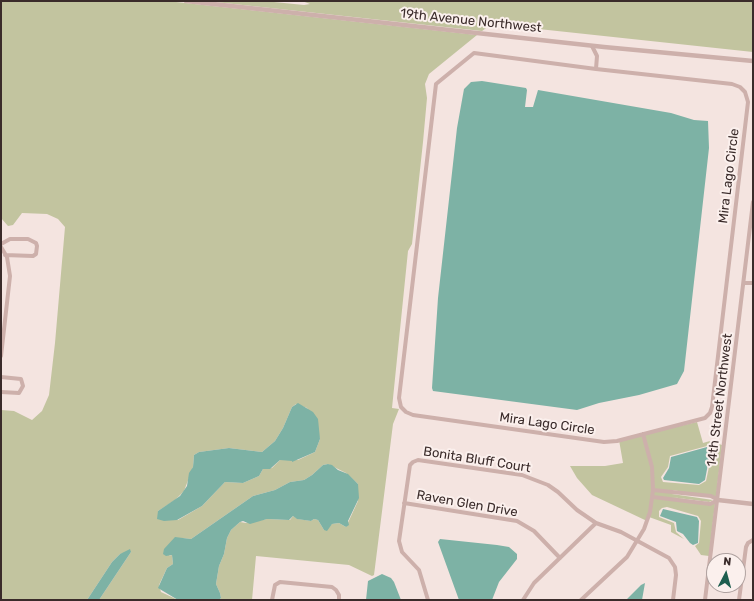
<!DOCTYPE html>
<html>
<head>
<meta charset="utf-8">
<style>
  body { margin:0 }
  #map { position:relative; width:754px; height:601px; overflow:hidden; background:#f4e4e0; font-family:Rubik,sans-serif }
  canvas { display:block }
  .frame { position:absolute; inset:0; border:2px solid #3a2b2a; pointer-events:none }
  .north { position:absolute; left:706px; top:553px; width:40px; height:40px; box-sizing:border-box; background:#fbf0ed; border:1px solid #aea19f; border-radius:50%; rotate:6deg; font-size:11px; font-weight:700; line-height:16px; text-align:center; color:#3a2b2a }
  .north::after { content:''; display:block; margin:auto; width:14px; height:18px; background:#1e5e4f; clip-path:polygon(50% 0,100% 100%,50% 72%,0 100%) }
</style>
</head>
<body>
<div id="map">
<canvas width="754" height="601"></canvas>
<div class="frame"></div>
<div class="north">N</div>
</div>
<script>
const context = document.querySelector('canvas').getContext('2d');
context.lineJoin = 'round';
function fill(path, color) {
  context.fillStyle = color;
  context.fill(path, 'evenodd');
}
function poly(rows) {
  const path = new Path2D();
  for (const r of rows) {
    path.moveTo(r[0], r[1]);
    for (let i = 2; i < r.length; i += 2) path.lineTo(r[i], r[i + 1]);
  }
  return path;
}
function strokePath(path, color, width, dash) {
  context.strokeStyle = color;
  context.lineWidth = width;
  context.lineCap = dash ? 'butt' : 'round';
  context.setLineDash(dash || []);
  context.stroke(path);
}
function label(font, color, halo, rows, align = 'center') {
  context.font = font + ' Rubik,sans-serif';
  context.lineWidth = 4;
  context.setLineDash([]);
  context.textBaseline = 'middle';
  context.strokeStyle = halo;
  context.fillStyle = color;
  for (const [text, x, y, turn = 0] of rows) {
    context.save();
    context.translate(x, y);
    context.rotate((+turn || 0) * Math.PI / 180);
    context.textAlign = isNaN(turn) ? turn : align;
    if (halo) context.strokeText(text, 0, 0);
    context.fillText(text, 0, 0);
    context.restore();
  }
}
fill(poly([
  [1,1,167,1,477,35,429,74,425,84,427,98,423,142,412,244,408,251,392,408,399,409,393,424,374,575,372,576,349,565,256,556,252,600,219,600,221,598,220,593,216,584,219,566,224,554,227,538,231,530,240,522,246,523,267,519,290,520,293,516,298,519,311,521,314,519,318,520,324,530,332,524,339,523,346,527,358,501,358,484,346,473,328,464,323,465,312,475,304,480,290,482,275,490,253,496,191,539,182,538,169,556,172,555,173,564,167,568,159,585,161,592,178,600,99,600,131,552,120,554,112,562,87,600,1,600,1,410,14,411,32,420,42,411,49,395,55,343,65,227,58,219,47,214,22,213,13,225,8,226,1,218],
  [296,404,307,408,320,439,315,452,298,460,280,460,272,468,263,469,259,476,243,483,225,482,202,506,178,520,158,511,175,500,184,491,193,467,194,455,199,452,229,448,262,452,275,441,283,428,292,407],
  [206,1,264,1,304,5,310,4,302,1,753,1,753,52,492,24,482,31],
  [697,422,703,443,710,441,722,445,716,497,672,490,672,494,713,500,709,502,671,497,715,504,709,556,701,555,695,546,699,543,701,521,698,516,667,507,662,508,659,511,659,517,674,523,676,532,684,539,671,532,671,525,649,517,647,521,592,495,577,478,570,466,605,466,623,463,619,440],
  [707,446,710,448,712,453,706,481,699,485,663,482,661,477,668,467,670,456]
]), '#c2c49f');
fill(poly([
  [482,81,526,88,527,90,525,107,533,107,538,90,671,113,694,120,708,121,709,148,684,371,677,384,639,395,599,403,577,410,433,391,432,388,438,298,457,128,464,89,471,82],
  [298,403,313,412,318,419,320,439,315,452,292,462,292,461,280,460,270,469,263,469,259,476,243,483,225,482,202,506,177,520,164,521,157,519,158,511,180,496,187,486,189,473,193,467,194,455,199,452,229,448,262,452,275,441,283,428,292,407],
  [707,447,710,453,705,480,699,484,664,480,663,478,669,468,671,457],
  [328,464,332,465,338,470,348,474,358,484,359,498,348,521,349,525,346,527,339,523,332,524,327,531,324,530,318,520,314,519,311,521,297,519,293,516,289,520,267,519,250,524,243,521,240,522,231,530,227,538,224,554,219,566,216,584,220,593,221,598,219,600,178,600,158,588,167,568,173,564,172,555,166,556,163,554,164,549,175,537,191,539,253,496,275,490,290,482,304,480,312,475,323,465],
  [663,509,697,517,699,521,698,543,693,545,690,543,683,534,677,531,676,522,660,516],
  [440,539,497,545,509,547,517,554,517,559,499,582,492,600,459,600,438,542],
  [130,549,131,552,99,600,87,600,112,562,120,554],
  [382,574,391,578,394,582,401,600,366,600,368,581],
  [645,583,642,600,626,600,641,585]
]), '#7db2a5');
strokePath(poly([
  [592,46,597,56,596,69],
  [474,53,596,69,732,84,740,87,745,92,748,102,712,407,710,413,705,418,617,441,604,442,413,415,406,412,401,407,399,398,436,84,474,53],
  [1,244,10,239,28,239,36,243,37,246,36,254,33,256,5,255],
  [1,247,7,257,10,276,1,356],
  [745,283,753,283],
  [1,377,21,379,23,386,19,393,1,392],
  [653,490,711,496,718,500],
  [653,497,710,504,718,500],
  [404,503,517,521,534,531,560,558],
  [272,600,275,585,280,582,332,587,336,590,339,595,339,600],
  [428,600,419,570,402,552,399,541,410,465,413,462,418,460,522,475,548,485,558,492,577,510,596,523,621,532,669,558,675,567,676,575,673,600],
  [523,600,534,583,596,523],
  [581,600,627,557,644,529,650,512,653,490,652,467,643,434],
  [705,600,753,202],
  [739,600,746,547,748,543,753,540]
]), '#cdb0ab', 4);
strokePath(poly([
  [186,1,604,47,753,61],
  [718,500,753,504]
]), '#cdb0ab', 4.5);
label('13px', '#3a2b2a', '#fbf0ed', [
  ["19th Avenue Northwest",471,21,6],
  ["Mira Lago Circle",729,176,-83],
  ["14th Street Northwest",720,400,-83],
  ["Mira Lago Circle",547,424,8],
  ["Bonita Bluff Court",477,460,9],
  ["Raven Glen Drive",467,504,10]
]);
</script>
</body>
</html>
